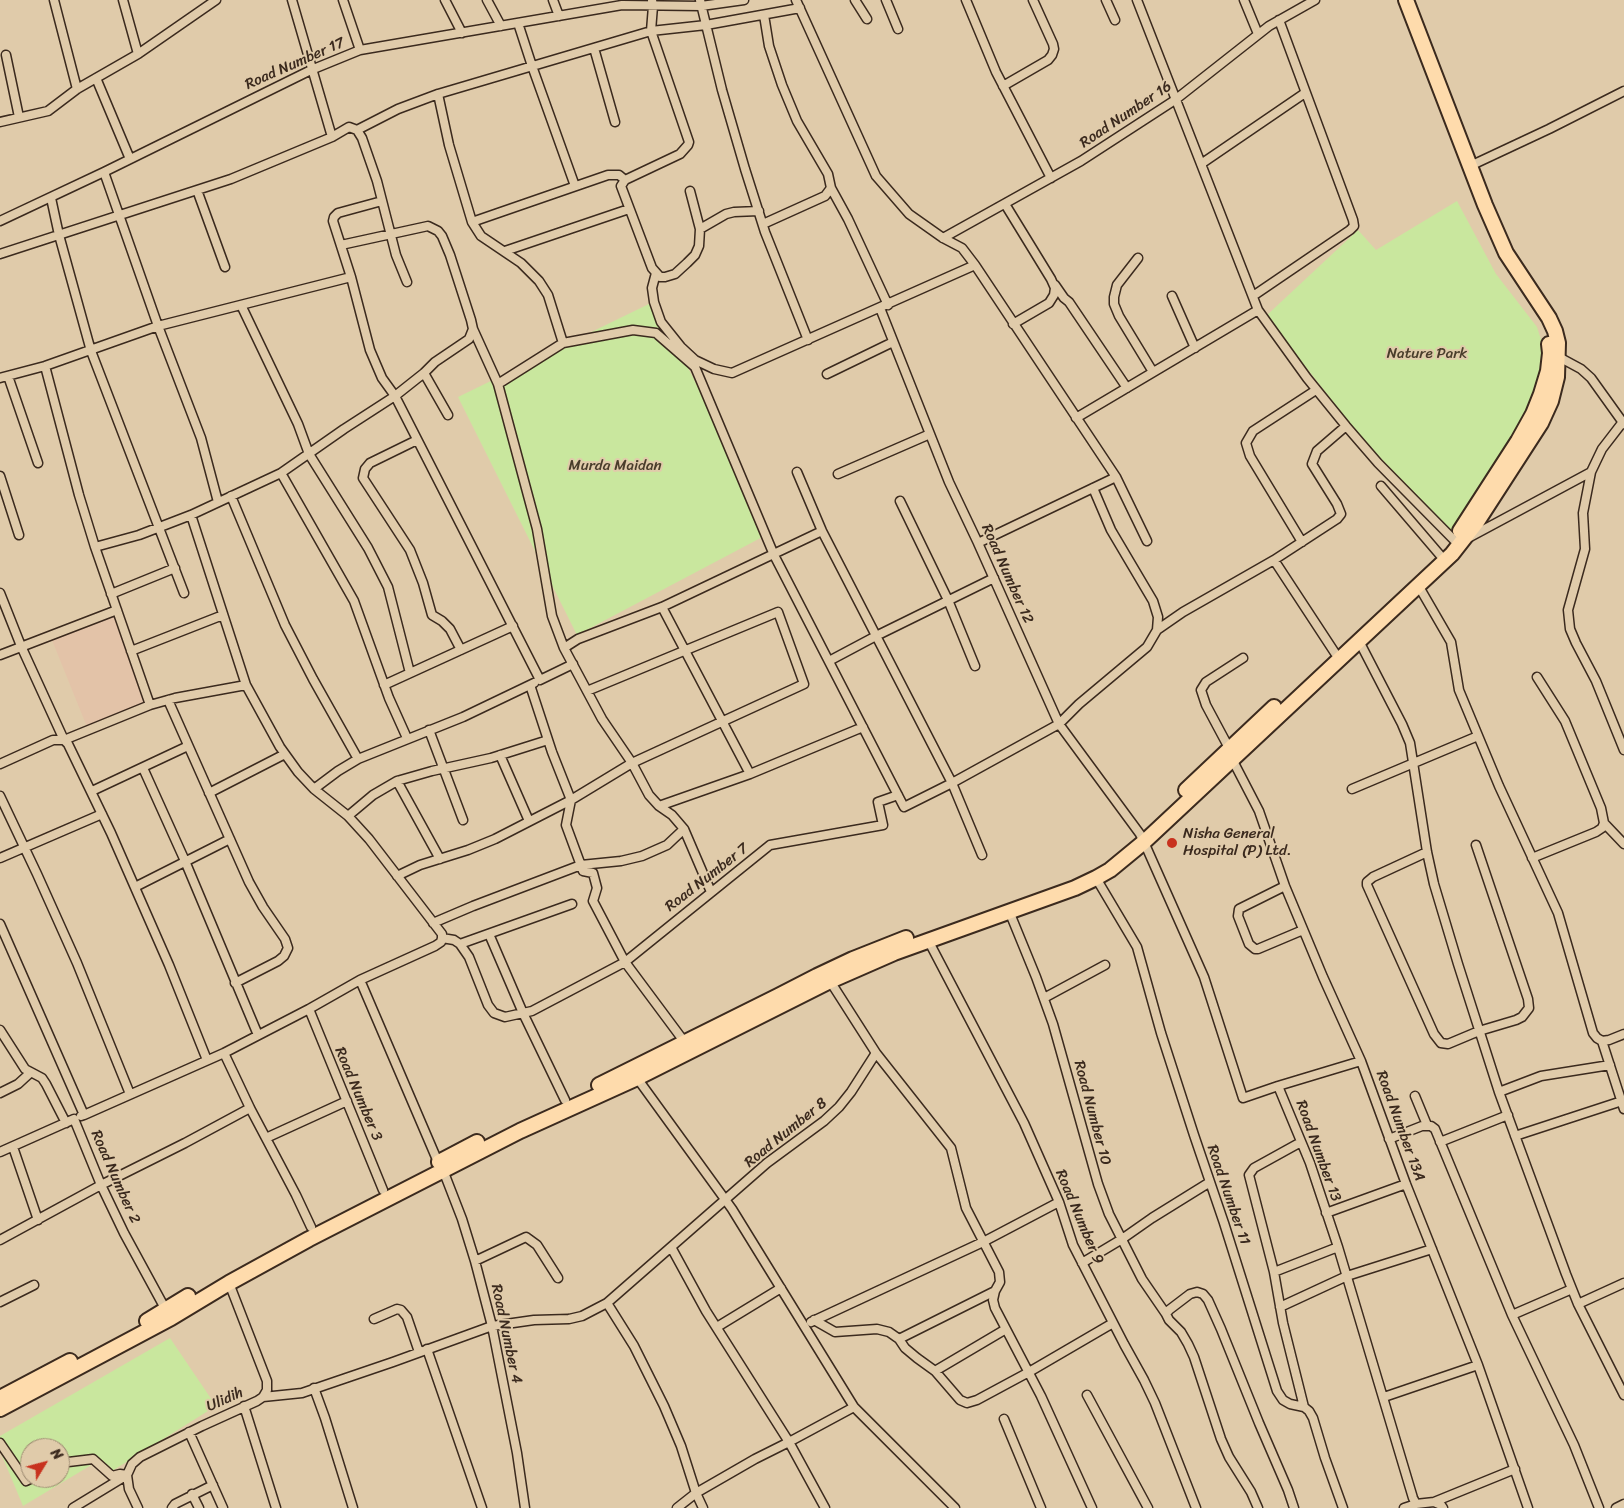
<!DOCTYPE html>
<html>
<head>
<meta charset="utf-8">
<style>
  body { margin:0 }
  #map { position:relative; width:1624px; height:1508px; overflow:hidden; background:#e0cbaa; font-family:Sriracha,sans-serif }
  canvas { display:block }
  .north { position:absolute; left:20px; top:1438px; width:50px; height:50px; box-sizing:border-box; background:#e0cbaa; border:1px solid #9e8b72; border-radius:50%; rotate:53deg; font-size:14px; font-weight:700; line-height:20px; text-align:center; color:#3b2a1e }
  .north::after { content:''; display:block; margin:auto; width:18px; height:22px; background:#c8321e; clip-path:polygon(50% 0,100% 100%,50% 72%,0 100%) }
</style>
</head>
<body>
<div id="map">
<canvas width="1624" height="1508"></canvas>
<div class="north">N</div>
</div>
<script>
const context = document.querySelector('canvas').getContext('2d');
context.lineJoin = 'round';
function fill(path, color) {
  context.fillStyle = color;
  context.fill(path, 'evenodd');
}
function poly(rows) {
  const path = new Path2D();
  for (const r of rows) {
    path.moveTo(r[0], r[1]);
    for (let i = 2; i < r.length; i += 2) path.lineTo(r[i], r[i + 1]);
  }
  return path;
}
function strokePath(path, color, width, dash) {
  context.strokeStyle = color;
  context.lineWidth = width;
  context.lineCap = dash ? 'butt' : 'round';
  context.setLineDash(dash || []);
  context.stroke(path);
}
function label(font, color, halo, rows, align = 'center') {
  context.font = font + ' Sriracha,sans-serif';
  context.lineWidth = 4;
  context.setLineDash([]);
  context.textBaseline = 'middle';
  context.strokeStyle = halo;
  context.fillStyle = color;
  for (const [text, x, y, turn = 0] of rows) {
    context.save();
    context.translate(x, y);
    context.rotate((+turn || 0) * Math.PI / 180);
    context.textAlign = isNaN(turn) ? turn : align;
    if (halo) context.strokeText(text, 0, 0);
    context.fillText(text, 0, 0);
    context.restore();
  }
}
fill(poly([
  [113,615,147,702,87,727,52,640]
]), '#e3c3a8');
fill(poly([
  [1457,201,1496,274,1537,327,1546,355,1544,387,1452,531,1362,439,1266,316,1358,230,1376,250],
  [655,301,770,533,577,635,458,397],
  [170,1338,216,1406,104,1476,93,1464,23,1506,0,1451,0,1436],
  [30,1448,60,1448,60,1478,30,1478]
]), '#c9e79e');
const minor = poly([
  [54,0,77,89],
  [123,0,138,54],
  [292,0,332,137],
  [343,0,360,50],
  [445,0,462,33],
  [487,0,501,26],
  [553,0,559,16],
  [652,0,653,6,651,31,689,142,688,145,680,154,625,180,621,186,652,268,660,277,665,277,675,274,687,263,695,255,699,246,700,229,690,191],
  [700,0,722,90,745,169,765,232,808,340],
  [796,0,876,176,909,214,943,238,962,248,975,265,1116,477,1147,541],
  [855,0,867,19],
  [886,0,898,29],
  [966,0,996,72,1051,178],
  [1106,0,1115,20],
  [1244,0,1258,34],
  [518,23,532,66,575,186],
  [594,48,615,122],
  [6,55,19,117],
  [96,78,130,159],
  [1003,86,1048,60,1052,55,1054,49,1053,44,1033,0],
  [438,94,449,145,472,222,481,236,521,263,539,281,548,295,563,343],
  [0,122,48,111,77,89,138,54,216,0],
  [357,130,398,109,438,94,651,31,706,25,800,8],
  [1201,164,1305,93],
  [1470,166,1549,129,1624,91],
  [104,172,158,326,201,438,218,502],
  [831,188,848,219,888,305],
  [197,190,225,267],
  [51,198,59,235,91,351,184,593],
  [382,201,338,213,334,217,333,221,351,277,370,350,382,378,395,396,540,680,573,664],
  [1005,204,1051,279,1055,288,1054,295,1049,303,1013,324],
  [0,221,104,172,311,70,360,50,622,5,701,6,744,0],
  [472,222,608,175,619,175,625,180],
  [763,224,825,196,831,188,828,174,797,121,782,85,769,46,764,15],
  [700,229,726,214,734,212,759,211],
  [943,238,1081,161,1175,100,1269,26,1315,0],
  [505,251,629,209],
  [0,254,231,179,332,137,349,127,357,130,362,138,377,181,396,255,407,282],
  [1138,258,1117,285,1114,297,1114,304,1119,316,1153,372],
  [656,273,652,288,654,302,661,322,681,347,695,360,714,369,732,373,975,265],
  [1055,285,1064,298,1069,302,1127,388],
  [1172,296,1195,348],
  [1253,296,1350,230,1354,226,1353,220,1279,20],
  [241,305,298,424,309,454,368,548,388,587,410,673],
  [880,308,949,482,978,543,1059,724,1140,834,1144,842,1204,977,1243,1098,1278,1086,1310,1163,1338,1247,1413,1498,1416,1504,1434,1502,1441,1505,1443,1508],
  [1258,310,1307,378,1346,426,1378,463,1454,540],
  [473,329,498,384,537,529,552,616,564,648],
  [1557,356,1581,369,1591,378,1624,424],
  [45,366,79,495,95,547,150,705],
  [424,373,448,415],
  [827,374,893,342],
  [8,376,38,463],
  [0,378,45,366,158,326,351,277],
  [498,384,563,343,633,330,656,333,695,367,774,555,904,807,952,783,1059,724,1079,704,1147,647,1157,630,1158,617,1153,601,1111,530,1093,488],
  [1076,418,1258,310,1137,0],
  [1622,423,1602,449,1591,472,1583,513,1585,549,1568,610,1570,629,1576,643,1596,681,1624,750],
  [417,440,370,463,365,469,363,478,410,550,423,583,432,615,442,621,450,629,461,650],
  [797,472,822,531,952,783,982,855],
  [281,473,354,601,389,698,407,738],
  [838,474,930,434],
  [0,476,19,535],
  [1381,486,1440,555],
  [231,496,285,625,313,679,358,759],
  [900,501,948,600,975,666],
  [1470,537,1591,472],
  [1302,542,1250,456,1246,443,1253,431,1316,390],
  [978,543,1116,477],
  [95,547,139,535,191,515,281,473,344,429,395,396,424,373,435,362,469,339,473,329,471,320,450,255,442,236,438,231,428,226,341,245],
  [1274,560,1335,653],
  [1418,585,1451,642,1459,690,1499,786,1558,913,1593,1033,1597,1038,1602,1041,1609,1040,1624,1034],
  [0,593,21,646,64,740,150,705,175,698,246,685],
  [111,594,175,568],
  [662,607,750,774,863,727],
  [1157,630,1183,612,1274,560,1337,519,1341,514,1337,504,1312,464,1317,451,1346,426],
  [1359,641,1402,724,1410,743,1427,852,1434,884,1458,964,1499,1092,1566,1274,1578,1304,1624,1395],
  [131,651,223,615],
  [0,655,117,610],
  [829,661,876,636,994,578],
  [384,685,513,626],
  [587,691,778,612,804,684,632,763,649,795,659,806,672,815,684,829,711,892],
  [168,700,249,882,263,907,285,939,288,948,284,956,278,961,235,983],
  [429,730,463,820],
  [1229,748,1206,705,1201,690,1206,682,1243,658],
  [500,755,529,821],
  [1232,759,1259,811,1285,886,1323,977,1361,1061,1406,1184,1478,1365,1528,1508],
  [0,764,53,740,64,740,68,744,111,833,169,965,207,1060],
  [143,768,185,861,258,1035],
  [397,781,440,859],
  [314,789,338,771,358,759,463,717,534,683],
  [1352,789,1478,736],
  [92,791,188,746],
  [209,793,285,754],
  [0,796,37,874,77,963,130,1094],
  [659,806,750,774],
  [348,816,373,795,397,781,432,771,491,758,548,740],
  [1604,823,1624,844],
  [1427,852,1373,877,1367,882,1367,885,1434,1034,1441,1043,1448,1044,1479,1031,1516,1020,1522,1017,1529,1008,1528,999,1476,845],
  [0,858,102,814],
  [1532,858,1596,832,1602,828,1604,823,1601,808,1565,721,1537,677],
  [397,876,420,865,468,850,495,839,571,800,552,752,530,685],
  [1096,878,1137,947,1161,1033,1194,1135,1224,1223,1277,1391,1283,1400,1290,1404,1304,1407,1309,1411,1313,1418,1325,1458,1343,1508],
  [1285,886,1239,909,1238,916,1249,944,1255,949,1258,949,1303,930],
  [135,887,230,839],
  [1009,911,1036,977,1053,1024,1098,1184,1109,1214,1142,1279,1166,1314],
  [433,923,473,906,581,865,621,861,642,856,667,845,684,829],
  [0,924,84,1115,81,1116],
  [489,934,523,1013,565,1100],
  [442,938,454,940,460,944,469,957,488,1005,494,1013,505,1017,532,1011,625,962,593,901,597,888,593,873,583,871,566,825,571,800,632,763,602,719,564,648,578,639,662,607,822,531],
  [928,940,1024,1123,1059,1202,1073,1245,1124,1344,1144,1380,1155,1403,1196,1508],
  [460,944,572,904],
  [360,980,438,1162],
  [1044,998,1105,965],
  [309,1009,383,1190],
  [0,1030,25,1069,42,1078,46,1084,66,1123],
  [1602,1041,1624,1109],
  [686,1044,625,962,770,845,883,825,878,802,898,795],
  [224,1053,250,1108,296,1195,311,1227],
  [876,1053,951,1148,966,1208,999,1272,1000,1282,995,1291,993,1300,995,1308,1041,1396,1092,1508],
  [637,1078,732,1209,854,1407,955,1508],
  [1278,1086,1361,1061],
  [1499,1092,1541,1076,1610,1065],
  [0,1093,18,1084,30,1073],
  [1415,1096,1427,1125],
  [84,1115,224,1053,309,1009,360,980,435,946,441,942,442,938,442,934,369,839,348,816,314,789,298,772,280,747,246,685,191,515],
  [1515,1136,1622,1101],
  [266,1138,347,1101],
  [1389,1139,1422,1126,1431,1126,1435,1129,1512,1315,1574,1445,1599,1508],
  [1301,1142,1254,1168,1249,1175,1274,1272,1283,1323,1304,1407],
  [1440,1142,1508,1115],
  [13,1147,38,1220],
  [0,1152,74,1119,101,1185,124,1233,167,1312],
  [443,1170,462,1219,475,1261,492,1326,517,1453,525,1508],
  [1326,1213,1406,1184],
  [0,1240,101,1185,185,1143,250,1108],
  [671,1247,706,1311,789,1442,825,1508],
  [475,1261,526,1237,537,1245,558,1278],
  [1082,1263,1122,1239,1152,1218,1210,1182],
  [1274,1272,1338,1247],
  [0,1302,34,1285],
  [607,1303,634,1346,664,1406,681,1446,696,1493,703,1508],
  [1578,1304,1624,1283],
  [1280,1307,1347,1276,1432,1249],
  [1512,1315,1572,1289],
  [374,1319,397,1309,401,1310,407,1317,419,1352],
  [814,1320,835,1332,877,1329,889,1332,899,1339,905,1348,917,1358,935,1371,960,1400,967,1403,977,1400,1029,1372,1113,1323],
  [811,1322,983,1242,1059,1202],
  [717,1327,781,1288],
  [899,1339,995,1291],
  [427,1349,482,1508],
  [935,1371,1006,1329],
  [314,1388,325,1418,353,1508],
  [1087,1395,1148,1508],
  [263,1397,302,1393,393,1362,492,1326,534,1320,569,1319,582,1316,607,1303,767,1163,824,1121,839,1107,851,1092,876,1053,830,981],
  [1384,1397,1478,1365],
  [244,1406,276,1508],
  [1004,1419,1041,1508],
  [189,1432,223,1508],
  [0,1443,26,1481,32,1478],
  [60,1463,93,1459,112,1476,120,1474,127,1475],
  [192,1494,199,1508],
  [1434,1502,1515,1469],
  [73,1508,127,1475],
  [138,1508,129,1489,127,1475,132,1464,140,1457,202,1426,257,1401,263,1397,267,1390,267,1381,229,1283],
  [172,1508,175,1504,213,1485],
  [677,1508,696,1493,755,1459,789,1442,854,1407],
  [1258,1508,1251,1492,1229,1457,1221,1439,1194,1357,1188,1344,1181,1332,1169,1320,1166,1314,1169,1310,1190,1294,1197,1292,1203,1294,1208,1300,1221,1329,1259,1423,1288,1490,1294,1508],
  [1404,1508,1416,1504],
  [1616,1508,1624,1504]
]);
const trunk = poly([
  [1460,531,1518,441,1533,414,1541,394,1548,371,1550,353,1549,344],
  [1186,790,1274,707],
  [599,1085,778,996,817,976,853,959,906,938],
  [439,1162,477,1142],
  [147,1321,188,1296],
  [0,1398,70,1361],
  [0,1409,171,1318,229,1283,309,1239,520,1131,637,1078,830,981,894,953,1075,888,1096,878,1110,870,1144,842,1452,554,1477,522,1541,423,1551,401,1557,377,1558,343,1555,331,1549,318,1506,253,1485,205,1406,0]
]);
strokePath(minor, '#3b2a1e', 11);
strokePath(trunk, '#3b2a1e', 18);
strokePath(minor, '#e0cbaa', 8);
strokePath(trunk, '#fedbac', 14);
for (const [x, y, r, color] of [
  [1172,843,6,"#c8321e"]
]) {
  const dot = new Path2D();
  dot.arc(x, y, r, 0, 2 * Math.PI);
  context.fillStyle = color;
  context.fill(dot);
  strokePath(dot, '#e0cbaa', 2);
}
label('15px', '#3b2a1e', '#e0cbaa', [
  ["Road Number 17",295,64,-24],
  ["Road Number 16",1126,115,-34],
  ["Road Number 12",1007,574,66],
  ["Road Number 7",707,878,-38],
  ["Road Number 3",358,1094,67],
  ["Road Number 10",1092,1113,75],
  ["Road Number 13A",1400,1126,70],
  ["Road Number 8",786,1133,-39],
  ["Road Number 13",1318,1151,70],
  ["Road Number 2",115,1177,66],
  ["Road Number 11",1228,1195,71],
  ["Road Number 9",1079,1217,67],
  ["Road Number 4",506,1334,78],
  ["Ulidih",225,1400,-24]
]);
label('15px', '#493d2b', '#e0cbaa', [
  ["Nature Park",1427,354],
  ["Murda Maidan",615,466]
]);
label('15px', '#3b2a1e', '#e0cbaa', [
  ["Nisha General",1183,834],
  ["Hospital (P) Ltd.",1183,851]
], 'left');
</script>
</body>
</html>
